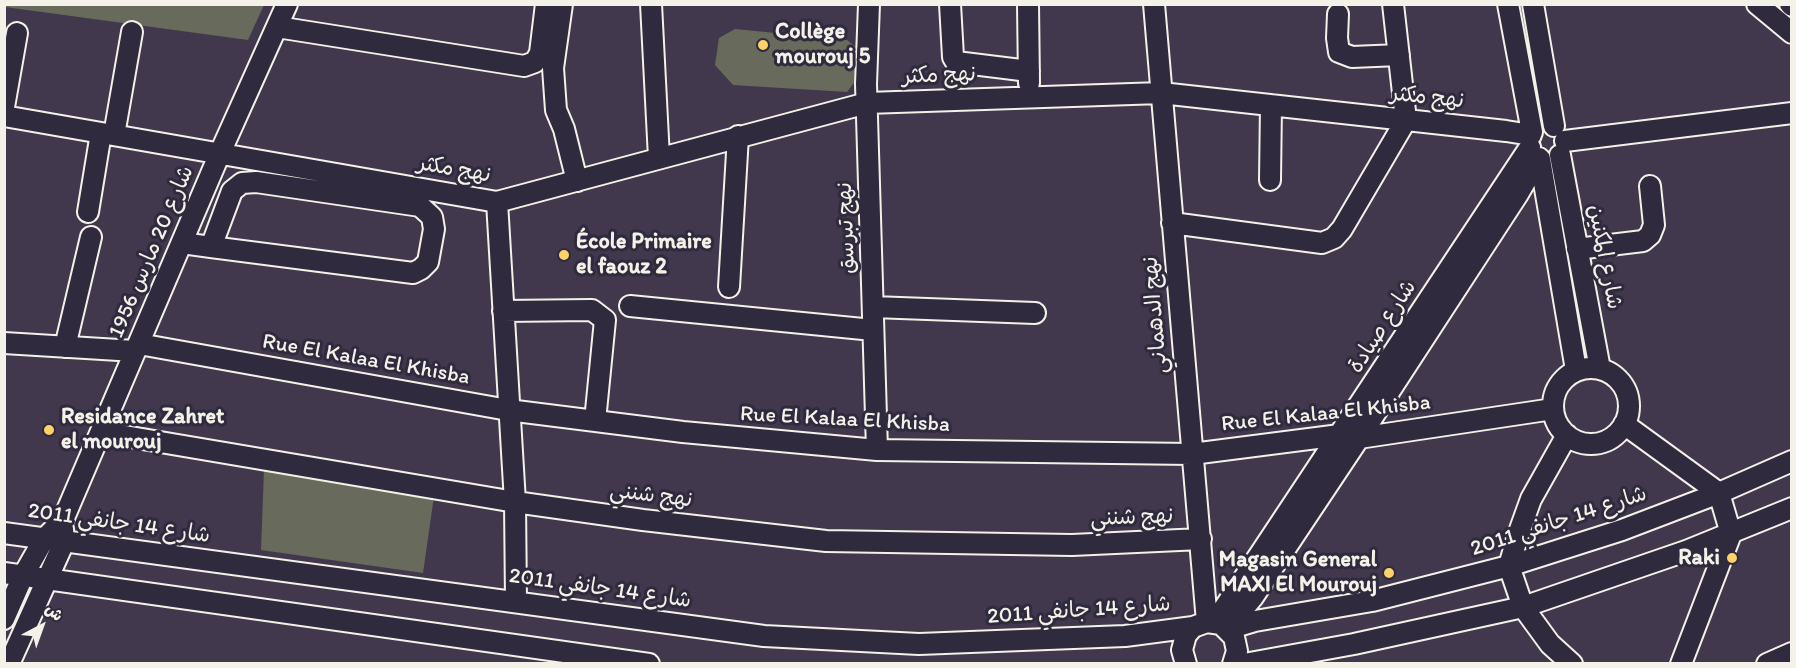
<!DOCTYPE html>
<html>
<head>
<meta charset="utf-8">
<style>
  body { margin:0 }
  #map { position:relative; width:1796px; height:668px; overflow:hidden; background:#41384d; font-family:Itim,"Playpen Sans Arabic",sans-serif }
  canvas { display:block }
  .frame { position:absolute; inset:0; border:6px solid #f4f1e8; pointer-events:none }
  .north { position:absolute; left:12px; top:596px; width:60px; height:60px; -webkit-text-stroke:4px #2f2a3d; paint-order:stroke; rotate:41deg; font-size:16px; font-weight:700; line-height:24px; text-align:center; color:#f4f1e8 }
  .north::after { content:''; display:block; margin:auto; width:21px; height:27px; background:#f4f1e8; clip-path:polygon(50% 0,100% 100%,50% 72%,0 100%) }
</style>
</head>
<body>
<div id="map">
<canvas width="1796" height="668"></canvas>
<div class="frame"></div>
<div class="north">ش</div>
</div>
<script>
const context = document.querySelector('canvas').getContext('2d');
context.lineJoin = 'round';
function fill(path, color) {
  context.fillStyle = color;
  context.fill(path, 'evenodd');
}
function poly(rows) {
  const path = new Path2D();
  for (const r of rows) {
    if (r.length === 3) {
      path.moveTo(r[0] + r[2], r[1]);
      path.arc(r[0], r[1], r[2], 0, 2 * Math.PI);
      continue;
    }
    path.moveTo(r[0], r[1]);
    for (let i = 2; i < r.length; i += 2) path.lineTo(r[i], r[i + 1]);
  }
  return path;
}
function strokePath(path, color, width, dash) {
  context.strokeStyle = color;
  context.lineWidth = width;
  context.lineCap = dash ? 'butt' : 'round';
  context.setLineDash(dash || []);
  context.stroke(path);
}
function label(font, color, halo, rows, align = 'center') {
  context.font = font + ' Itim,"Playpen Sans Arabic",sans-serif';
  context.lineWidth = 6;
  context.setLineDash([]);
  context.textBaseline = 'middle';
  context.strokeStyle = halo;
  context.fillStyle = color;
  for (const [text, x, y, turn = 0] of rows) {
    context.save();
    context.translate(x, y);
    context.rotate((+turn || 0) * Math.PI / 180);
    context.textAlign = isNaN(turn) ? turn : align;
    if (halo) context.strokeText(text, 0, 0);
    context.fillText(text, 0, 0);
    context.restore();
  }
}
fill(poly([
  [5,4,264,5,248,40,5,7],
  [735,29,847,40,857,48,857,79,847,92,733,85,715,65,719,38],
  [264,469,434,496,423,573,261,550]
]), '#686a5c');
const minor = poly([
  [562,4,553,68,556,110,564,129,577,181],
  [651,4,659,158],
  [869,4,866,84,877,450],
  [950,4,953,57,956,62,1029,71],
  [1028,4,1029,83],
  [1154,4,1207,622],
  [1508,4,1532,132],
  [1533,4,1554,126],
  [1757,4,1792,33],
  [1790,4,1792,6],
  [1338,14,1337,38,1339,52,1352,57,1399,55],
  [277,27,524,66,535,62,540,53,546,4],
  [4,107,17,33],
  [4,116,497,202,867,103,1161,93,1506,131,1531,135],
  [114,135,132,32],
  [1565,141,1792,113],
  [1560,155,1600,369],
  [1540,159,1576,370],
  [1270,180,1271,105],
  [497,202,515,502,516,601],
  [88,212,101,133],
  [1172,223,1322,243,1334,238,1342,229,1406,120,1393,4],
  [182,243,211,247,413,273,421,269,428,262,434,229,432,217,420,206,256,182,242,183,232,191,211,247],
  [1577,249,1643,241,1650,235,1654,225,1650,186],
  [729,287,738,136],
  [630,306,873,330],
  [873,307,1035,313],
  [503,311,592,310,605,320,595,421],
  [4,343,135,351],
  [139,344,508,410,683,432,877,450,1192,454,1340,435,1359,438,1553,409],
  [65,347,91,237],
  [1591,406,38],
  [1624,424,1719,493,1731,534,1681,664],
  [101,432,515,502,643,520,826,541,1072,545,1201,539],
  [1567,435,1531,499,1518,535,1509,566,1523,607,1550,644,1572,664],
  [4,533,764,636,919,644,1125,636,1193,627],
  [4,573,649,664],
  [4,619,23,576,44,539,63,520,220,153,287,4],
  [1215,622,1530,147],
  [1227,628,1253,597,1359,438,1518,194,1539,158],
  [1228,629,1255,621,1372,601,1509,566,1622,530,1719,493,1792,461],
  [9,664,64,542,63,529],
  [1186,664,1182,650,1186,635,1193,627,1207,622,1221,624,1234,637,1237,651,1233,664],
  [1244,664,1354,644,1523,607,1686,551,1792,508],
  [1767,664,1792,653]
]);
strokePath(minor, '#f4f1e8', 24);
strokePath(minor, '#2f2a3d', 20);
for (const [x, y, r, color] of [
  [763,45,6,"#ffd166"],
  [564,255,6,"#ffd166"],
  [49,430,6,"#ffd166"],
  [1732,558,6,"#ffd166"],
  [1389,573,6,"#ffd166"]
]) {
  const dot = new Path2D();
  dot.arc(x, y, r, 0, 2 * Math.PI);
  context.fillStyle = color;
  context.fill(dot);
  strokePath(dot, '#2f2a3d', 2);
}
label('bold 22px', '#f4f1e8', '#2f2a3d', [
  ["Collège",775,32],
  ["mourouj 5",775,57],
  ["École Primaire",576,242],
  ["el faouz 2",576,267],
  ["Residance Zahret",61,417],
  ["el mourouj",61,442],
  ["Raki",1720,558,"right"],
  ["Magasin General",1377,560,"right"],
  ["MAXI El Mourouj",1377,585,"right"]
], 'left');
label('22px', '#f4f1e8', '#2f2a3d', [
  ["نهج مكثر",939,76,-2],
  ["نهج مكثر",1427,98,6],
  ["نهج مكثر",454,170,10],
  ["نهج تبرسق",847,228,-92],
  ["شارع 20 مارس 1956",152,252,-67],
  ["شارع المكنين",1604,257,79],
  ["نهج الدهماني",1156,315,-95],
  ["شارع صيادة",1383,327,-57],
  ["Rue El Kalaa El Khisba",366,360,10],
  ["Rue El Kalaa El Khisba",1326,414,-6],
  ["Rue El Kalaa El Khisba",845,420,3],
  ["نهج شنني",651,496,7],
  ["نهج شنني",1132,518,-2],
  ["شارع 14 جانفي 2011",1559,522,-18],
  ["شارع 14 جانفي 2011",119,524,8],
  ["شارع 14 جانفي 2011",600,589,8],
  ["شارع 14 جانفي 2011",1079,611,-4]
]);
</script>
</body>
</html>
